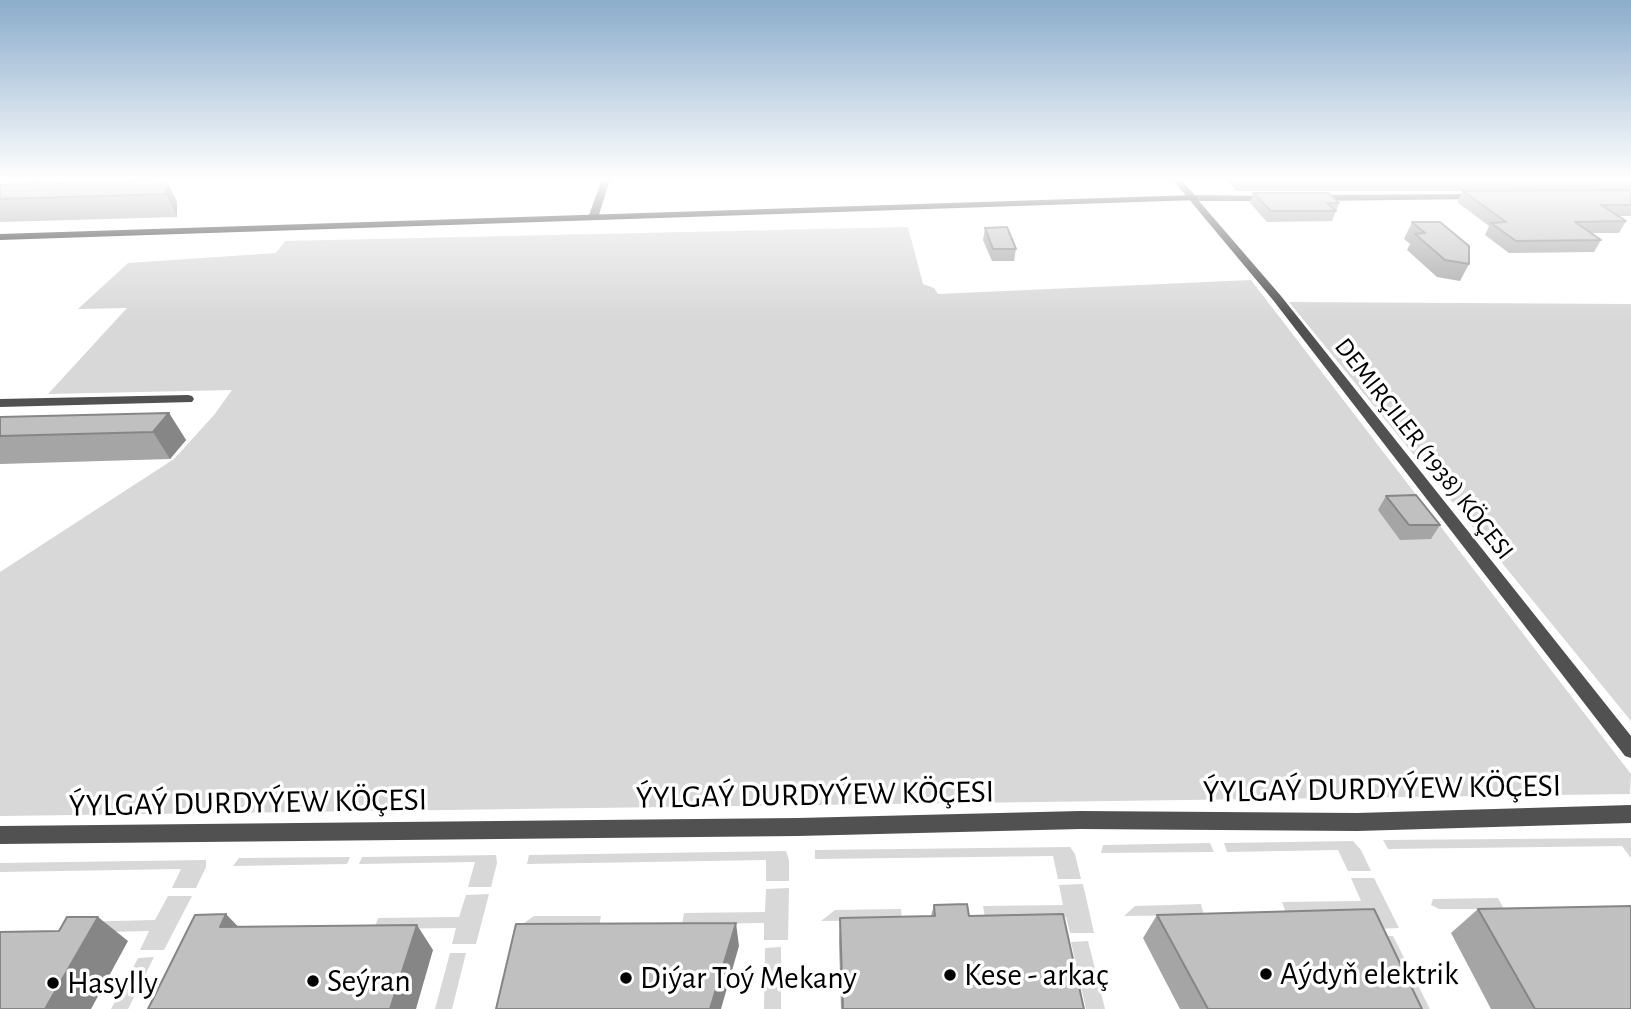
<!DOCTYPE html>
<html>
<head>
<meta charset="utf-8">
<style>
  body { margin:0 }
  canvas { display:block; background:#fff }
</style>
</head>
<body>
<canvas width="1631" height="1009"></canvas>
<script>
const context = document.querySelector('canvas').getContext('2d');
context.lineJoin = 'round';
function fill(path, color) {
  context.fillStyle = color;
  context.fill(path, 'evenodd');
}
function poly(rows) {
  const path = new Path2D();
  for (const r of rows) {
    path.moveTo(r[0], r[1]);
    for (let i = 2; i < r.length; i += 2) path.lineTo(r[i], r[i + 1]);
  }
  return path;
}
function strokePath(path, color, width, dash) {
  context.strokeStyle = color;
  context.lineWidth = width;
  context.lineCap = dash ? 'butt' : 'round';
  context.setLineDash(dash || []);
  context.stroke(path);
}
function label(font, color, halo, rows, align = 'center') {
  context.font = font + ' "Alegreya Sans",sans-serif';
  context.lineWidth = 7;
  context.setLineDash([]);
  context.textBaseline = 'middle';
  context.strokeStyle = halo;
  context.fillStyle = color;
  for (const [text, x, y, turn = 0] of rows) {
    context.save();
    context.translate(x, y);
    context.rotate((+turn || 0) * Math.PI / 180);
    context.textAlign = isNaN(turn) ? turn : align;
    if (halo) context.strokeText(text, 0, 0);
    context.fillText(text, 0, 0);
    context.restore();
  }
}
fill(poly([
  [908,227,923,284,934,288,938,294,1251,280,1631,774,1630,794,0,816,0,572,174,459,214,415,232,390,48,394,127,308,78,309,128,263,276,253,285,241],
  [1289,302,1631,304,1631,721],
  [1631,838,1631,858,1622,846,1388,849,1383,840],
  [1353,841,1361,850,1371,871,1348,871,1338,850,1227,852,1224,843],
  [1210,843,1214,852,1101,853,1103,845],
  [1070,847,1075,854,1081,879,1058,879,1053,856,815,859,815,850],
  [786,851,789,860,789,881,766,881,766,860,527,864,529,855],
  [496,855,497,863,491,887,468,887,475,862,359,864,362,857],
  [350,857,347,864,233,866,239,858],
  [206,860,206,867,196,888,172,888,181,869,0,872,0,863],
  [1351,878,1374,878,1399,928,1375,929,1286,913,1282,902,1361,901],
  [1083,884,1094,933,1070,933,1066,917,985,918,983,906,1063,905,1059,885],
  [789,888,788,940,764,940,764,923,682,924,684,913,765,912,766,889],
  [489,894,476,944,452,944,456,928,374,929,378,918,459,917,466,895],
  [168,896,192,896,164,950,140,950,149,931,66,933,72,922,155,920],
  [1498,898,1504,909,1439,909,1431,905,1433,899],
  [1201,904,1204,915,1124,916,1135,906],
  [901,909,902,920,821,921,835,910],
  [534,916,601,916,599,926,517,928],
  [1378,936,1393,936,1430,1009,1413,1009],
  [1088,941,1105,1009,1086,1009,1071,942],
  [781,947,781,1009,764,1009,765,948],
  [450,953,466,953,452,1009,435,1009],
  [154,957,128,1009,111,1009,138,958]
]), '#d8d8d8');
fill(poly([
  [602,179,610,179,598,218,590,220,588,218,602,179],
  [1172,179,1180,179,1195,195,1273,196,1274,198,1270,201,1199,201,1281,296,1631,736,1631,758,1625,756,1273,300,1172,179],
  [1476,194,1479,195,1479,199,1315,201,1311,198,1315,195,1476,194],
  [188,395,192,396,194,399,192,402,0,407,0,399,188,395],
  [1631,805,1631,823,1357,831,1080,829,798,836,0,844,0,826,798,818,1080,811,1357,813,1631,805]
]), '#515151');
fill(poly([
  [1194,195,1198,198,1197,200,0,240,0,234,1194,195]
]), '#1e1e1e');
fill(poly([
  [61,179,32,184,166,180,177,202,177,217,0,222,0,185,27,184],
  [1226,179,1631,179,1631,216,1619,216,1626,221,1619,233,1592,233,1601,240,1594,252,1509,253,1485,235,1489,226,1457,202,1463,191,1237,191],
  [1253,193,1339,203,1332,221,1267,222,1250,203],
  [1412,222,1469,264,1460,281,1437,277,1407,250,1410,244,1404,239],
  [985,228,1016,249,1014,261,992,261,983,240],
  [169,413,186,440,170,459,0,464,0,417],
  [1386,496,1440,525,1431,539,1400,540,1378,510],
  [934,905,1084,1009,841,1009,839,942,840,918,931,916],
  [1478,909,1631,1009,1491,1009,1451,933],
  [1157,915,1422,1009,1180,1009,1143,938]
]), '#a5a5a5');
fill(poly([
  [24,179,61,179,28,184],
  [166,180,177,202,177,217,166,194],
  [169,413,186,440,170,459,153,432],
  [226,914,250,939,220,927],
  [98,917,128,941,91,1009,45,1009],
  [736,923,739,946,721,1009,710,1009],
  [417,925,433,950,416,1009,390,1009]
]), '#868686');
const building = poly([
  [1239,179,1631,179,1631,180,1241,180,1239,179],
  [166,180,166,194,0,199,0,185,166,180],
  [1631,190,1631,205,1601,205,1626,221,1575,222,1601,240,1516,241,1491,223,1506,222,1463,191,1631,190],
  [1253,193,1328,193,1339,203,1327,203,1336,211,1271,211,1253,193],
  [1412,222,1440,222,1469,246,1469,264,1445,260,1415,234,1425,233,1412,222],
  [1007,227,1016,249,993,249,985,228,1007,227],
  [169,413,153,432,0,436,0,417,169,413],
  [1416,495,1440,525,1409,525,1386,496,1416,495],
  [967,904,969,916,1063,914,1084,1009,843,1009,840,918,935,916,934,905,967,904],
  [1631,906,1631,1009,1535,1009,1478,909,1631,906],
  [1374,909,1422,1009,1208,1009,1157,915,1374,909],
  [226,914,220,927,417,925,390,1009,148,1009,195,915,226,914],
  [67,917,98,917,45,1009,0,1009,0,932,59,931,67,917],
  [736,923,710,1009,496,1009,516,924,736,923]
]);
fill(building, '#c0c0c0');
strokePath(building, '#868686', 2);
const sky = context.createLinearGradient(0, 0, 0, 320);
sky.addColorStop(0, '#8baccb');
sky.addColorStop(0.56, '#fff');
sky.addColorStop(1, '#ffffff00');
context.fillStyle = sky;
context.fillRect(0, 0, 1631, 320);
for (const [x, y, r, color] of [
  [1266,974,7,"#000"],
  [950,975,7,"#000"],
  [626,978,7,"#000"],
  [313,981,7,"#000"],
  [53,983,7,"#000"]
]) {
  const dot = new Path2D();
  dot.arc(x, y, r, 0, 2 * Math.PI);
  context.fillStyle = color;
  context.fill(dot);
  strokePath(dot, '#fff', 2.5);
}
label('26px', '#000', '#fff', [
  ["DEMIRÇILER (1938) KÖÇESI",1424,449,52]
]);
label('32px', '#000', '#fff', [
  ["ÝYLGAÝ DURDYÝEW KÖÇESI",1382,789,-1],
  ["ÝYLGAÝ DURDYÝEW KÖÇESI",815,795,-1],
  ["ÝYLGAÝ DURDYÝEW KÖÇESI",248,803,-1]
]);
label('32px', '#000', '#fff', [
  ["Aýdyň elektrik",1280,974],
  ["Kese - arkaç",964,975],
  ["Diýar Toý Mekany",640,978],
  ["Seýran",327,981],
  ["Hasylly",67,983]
], 'left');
</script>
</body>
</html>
